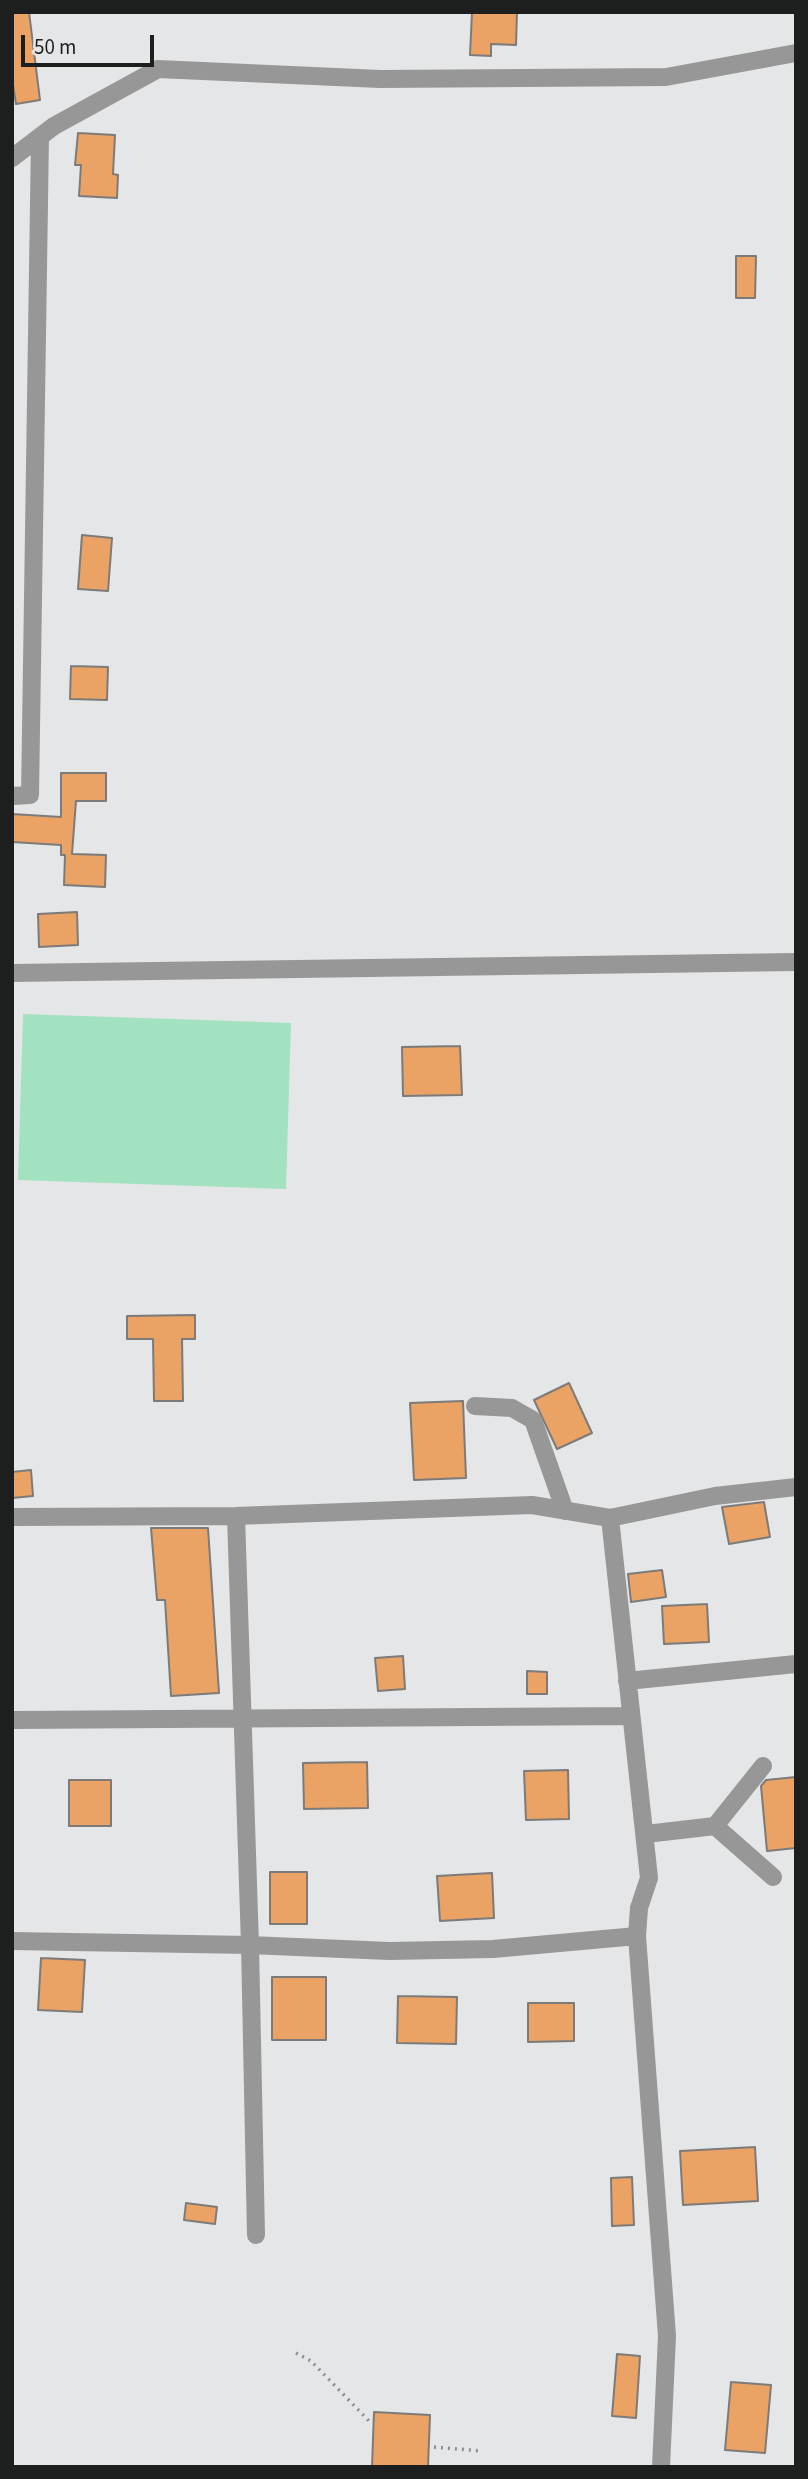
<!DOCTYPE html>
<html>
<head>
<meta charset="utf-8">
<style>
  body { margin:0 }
  #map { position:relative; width:808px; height:2479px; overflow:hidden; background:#e5e6e7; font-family:"Source Sans 3",sans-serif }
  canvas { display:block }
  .frame { position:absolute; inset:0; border:14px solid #1d1e1e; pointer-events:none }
  .scale { position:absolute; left:21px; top:35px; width:133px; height:32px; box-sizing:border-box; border:4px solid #1d1e1e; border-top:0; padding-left:9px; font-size:21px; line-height:24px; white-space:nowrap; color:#1d1e1e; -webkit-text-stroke:5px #e5e6e7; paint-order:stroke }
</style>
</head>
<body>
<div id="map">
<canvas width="808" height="2479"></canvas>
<div class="frame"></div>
<div class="scale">50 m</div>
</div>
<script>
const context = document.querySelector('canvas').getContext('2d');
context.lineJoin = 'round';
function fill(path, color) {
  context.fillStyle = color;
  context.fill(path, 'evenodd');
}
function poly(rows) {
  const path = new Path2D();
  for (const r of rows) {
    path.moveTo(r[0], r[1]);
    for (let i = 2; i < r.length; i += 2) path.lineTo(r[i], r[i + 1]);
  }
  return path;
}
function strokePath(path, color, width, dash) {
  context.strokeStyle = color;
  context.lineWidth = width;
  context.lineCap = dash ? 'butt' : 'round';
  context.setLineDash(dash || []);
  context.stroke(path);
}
fill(poly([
  [23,1014,291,1023,286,1189,18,1180]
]), '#a2e2c1');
const building = poly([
  [12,12,29,12,40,100,16,104,12,78,12,12],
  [472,12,517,12,516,45,491,44,491,56,470,55,472,12],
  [78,133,115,135,113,174,118,175,117,198,79,196,81,165,75,165,78,133],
  [736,256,756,256,755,298,736,298,736,256],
  [82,535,112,538,108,591,78,589,82,535],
  [71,666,108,667,107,700,70,699,71,666],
  [61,773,106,773,106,801,76,801,72,854,106,855,105,887,64,885,65,855,61,855,61,845,12,842,12,814,61,817,61,773],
  [77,912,78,945,39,947,38,914,77,912],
  [460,1046,462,1095,403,1096,402,1047,460,1046],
  [195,1315,195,1339,182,1339,183,1401,154,1401,153,1339,127,1339,127,1316,195,1315],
  [569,1383,592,1433,557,1449,534,1400,569,1383],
  [463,1401,466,1478,414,1480,410,1403,463,1401],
  [31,1470,33,1496,12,1498,12,1472,31,1470],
  [764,1502,770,1537,729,1544,722,1507,764,1502],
  [151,1528,208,1528,219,1693,171,1696,165,1600,157,1600,151,1528],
  [662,1570,666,1597,631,1602,628,1574,662,1570],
  [707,1604,709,1642,664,1644,662,1606,707,1604],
  [403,1656,405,1689,378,1691,375,1658,403,1656],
  [527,1671,547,1672,547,1694,527,1694,527,1671],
  [367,1762,368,1808,304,1809,303,1763,367,1762],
  [568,1770,569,1819,526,1820,524,1771,568,1770],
  [796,1777,796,1848,767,1851,761,1786,766,1780,796,1777],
  [69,1780,111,1780,111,1826,69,1826,69,1780],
  [270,1872,307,1872,307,1924,270,1924,270,1872],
  [492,1873,494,1918,440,1921,437,1876,492,1873],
  [41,1958,85,1960,82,2012,38,2010,41,1958],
  [272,1977,326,1977,326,2040,272,2040,272,1977],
  [398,1996,457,1997,456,2044,397,2043,398,1996],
  [528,2003,574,2003,574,2041,528,2042,528,2003],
  [755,2147,758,2201,683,2205,680,2151,755,2147],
  [632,2177,634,2225,612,2226,611,2178,632,2177],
  [186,2203,217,2207,215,2224,184,2220,186,2203],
  [617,2354,640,2356,636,2418,612,2416,617,2354],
  [731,2382,771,2385,765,2453,725,2450,731,2382],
  [374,2412,430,2415,428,2467,372,2467,374,2412]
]);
fill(building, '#eaa365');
strokePath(building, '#7c7b7a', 2);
strokePath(poly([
  [296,2353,311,2361,371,2423],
  [434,2447,482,2451]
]), '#8e8f8f', 3.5, [2, 5]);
strokePath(poly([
  [12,158,54,126,158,69,380,79,666,77,796,53],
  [12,796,30,795,40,137],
  [12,973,796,962],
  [475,1406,512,1408,533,1420,565,1511],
  [236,1516,250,1945,256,2235],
  [12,1517,236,1516,532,1505,610,1518,715,1496,796,1487],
  [610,1518,649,1878,639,1908,637,1936,667,2336,661,2467],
  [627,1681,796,1664],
  [12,1720,630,1716],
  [715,1826,773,1877],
  [646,1834,715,1826,763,1766],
  [12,1941,250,1945,389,1951,493,1949,637,1936]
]), '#979797', 18);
</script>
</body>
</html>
